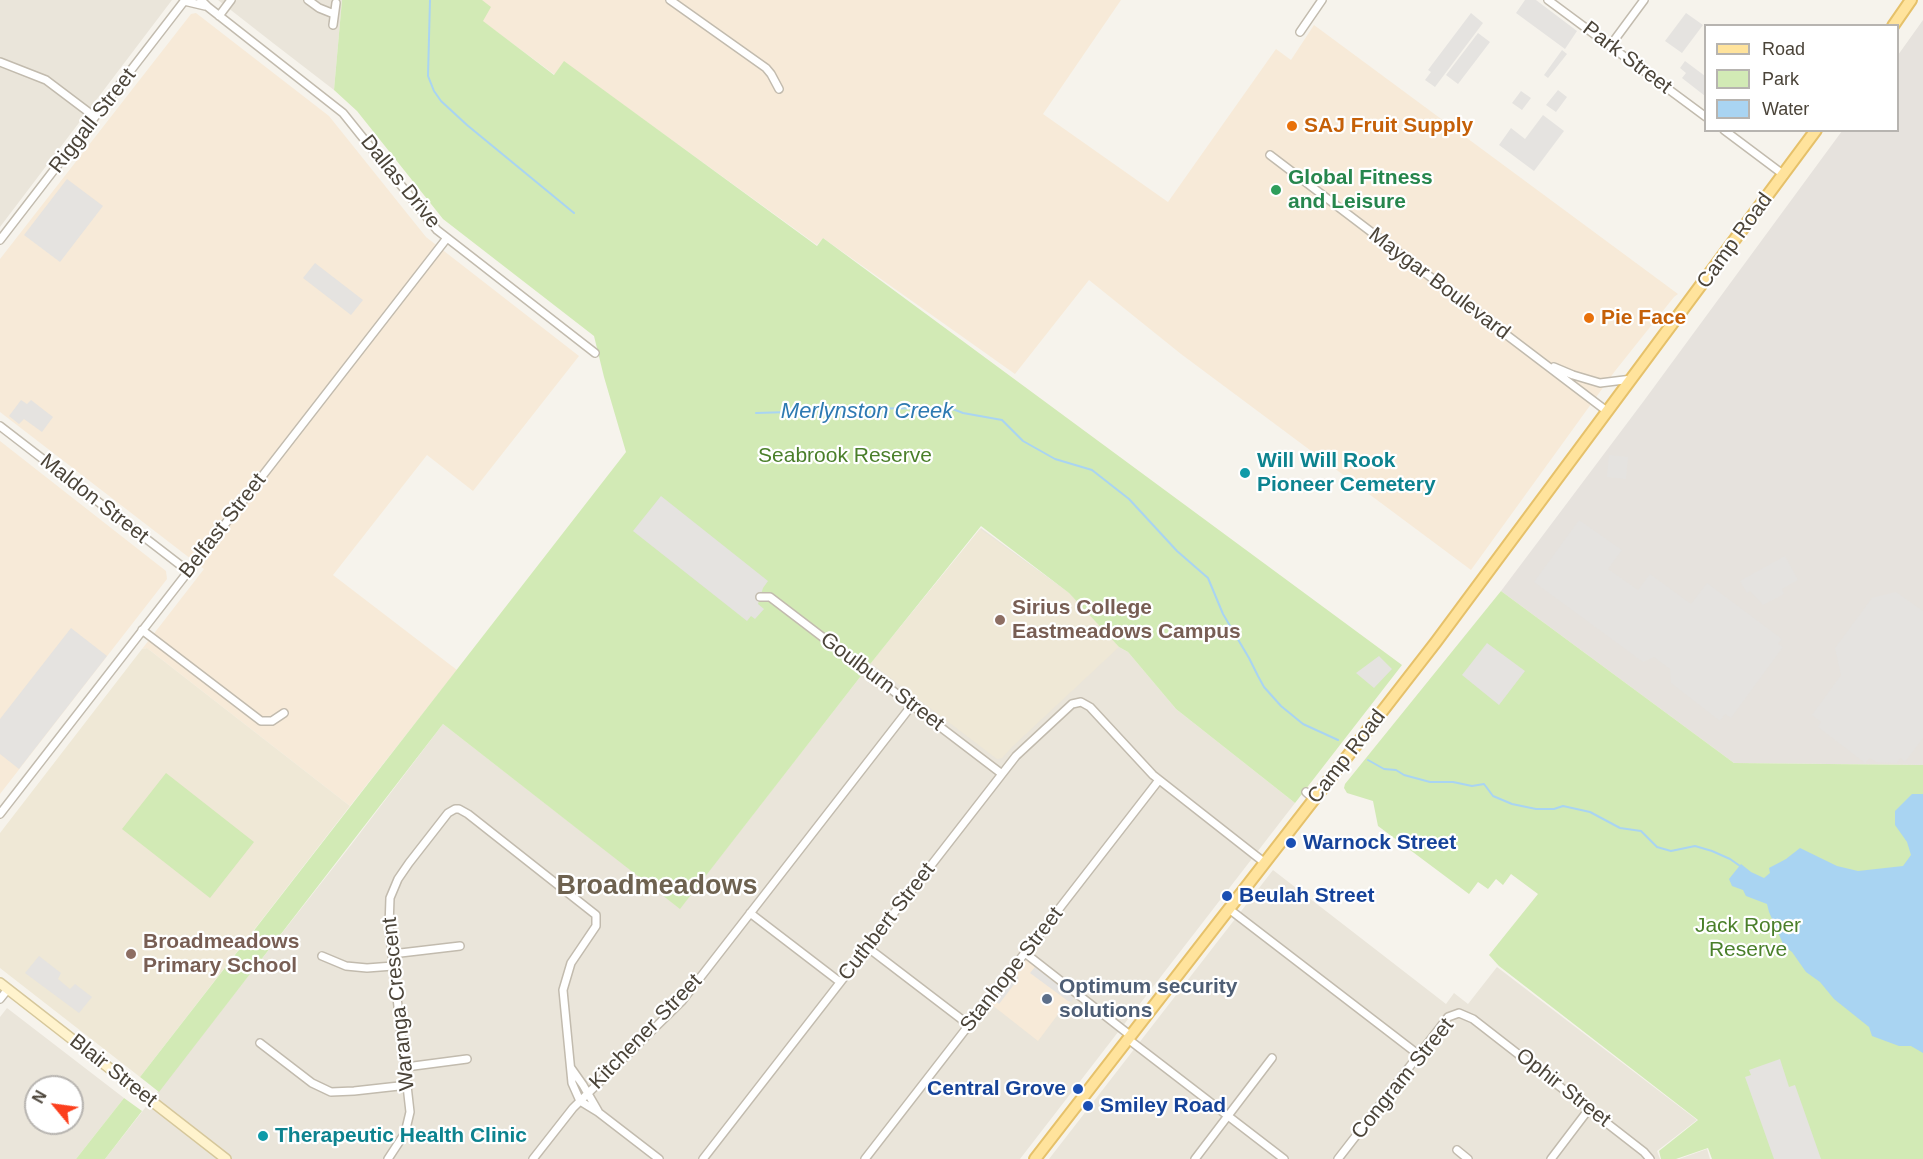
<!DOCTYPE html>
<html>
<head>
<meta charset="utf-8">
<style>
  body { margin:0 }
  #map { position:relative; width:1923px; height:1159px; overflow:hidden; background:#f6f3ec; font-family:Arial,sans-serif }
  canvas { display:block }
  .legend { position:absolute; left:1704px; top:24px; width:195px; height:108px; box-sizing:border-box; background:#fff; border:2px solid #b7b4b0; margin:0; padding:8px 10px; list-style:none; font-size:18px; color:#4b4439 }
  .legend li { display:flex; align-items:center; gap:12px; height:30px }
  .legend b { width:30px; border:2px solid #b7b4b0 }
  .north { position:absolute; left:24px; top:1075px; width:60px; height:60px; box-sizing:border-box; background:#fff; border:2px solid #b7b4b0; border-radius:50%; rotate:299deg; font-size:16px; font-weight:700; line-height:24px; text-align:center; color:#4b4439 }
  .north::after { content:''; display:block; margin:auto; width:21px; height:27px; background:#fc3f1d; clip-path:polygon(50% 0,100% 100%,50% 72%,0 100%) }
</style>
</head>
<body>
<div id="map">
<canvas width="1923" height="1159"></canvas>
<ul class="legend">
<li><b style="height:8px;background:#ffe39c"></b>Road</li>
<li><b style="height:16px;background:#d2eab5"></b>Park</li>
<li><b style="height:16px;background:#a9d4f2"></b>Water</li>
</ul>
<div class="north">N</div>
</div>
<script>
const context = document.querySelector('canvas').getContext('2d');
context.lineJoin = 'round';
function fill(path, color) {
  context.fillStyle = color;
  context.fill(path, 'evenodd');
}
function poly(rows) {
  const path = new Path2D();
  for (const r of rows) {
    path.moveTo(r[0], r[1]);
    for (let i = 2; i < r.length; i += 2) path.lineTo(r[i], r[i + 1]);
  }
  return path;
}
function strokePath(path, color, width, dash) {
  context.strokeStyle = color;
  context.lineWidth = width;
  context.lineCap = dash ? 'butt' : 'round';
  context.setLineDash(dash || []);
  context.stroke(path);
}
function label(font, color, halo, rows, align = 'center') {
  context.font = font + ' Arial,sans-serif';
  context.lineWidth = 4.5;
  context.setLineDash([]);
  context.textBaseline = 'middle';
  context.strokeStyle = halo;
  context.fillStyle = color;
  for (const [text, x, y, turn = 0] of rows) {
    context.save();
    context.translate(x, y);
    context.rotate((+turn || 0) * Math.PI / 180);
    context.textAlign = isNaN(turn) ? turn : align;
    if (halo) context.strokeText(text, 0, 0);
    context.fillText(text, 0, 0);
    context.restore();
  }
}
fill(poly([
  [0,0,172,0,0,227],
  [218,0,342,0,334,90,273,43],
  [981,528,1069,593,1119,647,1128,652,1176,709,1295,803,1020,1159,105,1159,351,845,443,724,680,908,871,663],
  [1273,870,1446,1004,1454,993,1468,1004,1497,967,1697,1120,1657,1151,1660,1159,1049,1159],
  [7,1008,124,1098,76,1159,0,1159,0,1017],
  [36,1087,72,1087,72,1123,36,1123],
  [1707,1149,1710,1159,1679,1159]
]), '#eae5da');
fill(poly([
  [482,0,1121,0,1043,114,1168,202,1276,49,1291,60,1314,25,1678,294,1674,297,1615,371,1471,570,1181,354,1089,280,1015,374,823,238,817,245,564,62,555,75,482,21],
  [196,13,329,116,426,237,579,356,473,491,427,455,333,575,457,670,350,806,147,648,142,649,204,569,0,412,0,259,191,14],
  [0,441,166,571,167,579,0,794],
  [1025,953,1077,994,1069,1004,1065,1005,1038,1041,987,1001]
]), '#f7ead8');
fill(poly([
  [1923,20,1923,765,1734,763,1501,591,1643,402,1842,131,1898,130,1898,55]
]), '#e6e2dd');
fill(poly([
  [980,529,1069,593,1119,647,1012,747,1002,758,997,759,871,663],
  [147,648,350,806,140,1077,0,968,0,833,142,649]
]), '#efe8d6');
fill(poly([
  [342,0,482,0,491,7,483,21,554,75,564,61,817,246,823,238,1402,665,1295,803,1176,709,1128,652,1119,647,1069,593,981,526,871,663,680,909,443,724,159,1092,140,1077,626,452,604,377,594,336,443,219,357,111,334,90],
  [1501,591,1734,763,1923,765,1923,1159,1712,1159,1708,1148,1676,1159,1661,1159,1659,1151,1698,1120,1499,966,1489,955,1538,894,1511,874,1503,885,1496,879,1488,889,1478,882,1469,894,1378,826,1373,801,1347,793,1344,788,1345,784],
  [166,773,254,842,210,898,122,829],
  [124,1098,142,1111,105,1159,76,1159]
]), '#d2eab5');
fill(poly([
  [1525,0,1536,0,1577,31,1565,49,1516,13],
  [1471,13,1483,23,1435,87,1425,80,1431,72,1428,70],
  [1686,13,1703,25,1682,53,1665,41],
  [1478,33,1490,42,1458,84,1446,75],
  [1562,50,1567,54,1548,78,1544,75],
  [1685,61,1705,76,1705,96,1682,78,1686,73,1680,68],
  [1558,90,1567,97,1556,112,1546,105],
  [1521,91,1531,98,1522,110,1512,103],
  [1543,115,1564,131,1534,171,1499,145,1511,128,1525,139],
  [67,179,103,206,60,262,24,235],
  [315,263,363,300,351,315,303,278],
  [21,400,27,404,31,400,53,417,42,432,24,419,19,424,9,416],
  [1609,455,1628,457,1626,479,1607,477],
  [661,496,768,581,763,588,758,604,764,609,755,619,751,616,747,621,633,531],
  [1579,520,1622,550,1608,569,1638,590,1650,574,1691,604,1707,583,1782,639,1778,644,1783,647,1731,718,1725,714,1720,721,1671,683,1670,669,1654,657,1643,662,1534,582],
  [1785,556,1798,580,1782,589,1784,594,1763,605,1750,591,1747,593,1740,581],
  [1896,592,1923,611,1923,738,1905,762,1900,758,1897,763,1876,762,1870,758,1865,763,1818,727,1821,722,1812,715,1841,675,1835,648,1872,598],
  [71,628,107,656,19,769,0,754,0,719],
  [1487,643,1525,671,1499,705,1462,675],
  [1379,656,1392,669,1374,688,1356,673],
  [39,956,61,973,58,979,70,989,75,984,92,997,79,1013,25,973],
  [1035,967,1074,998,1071,1002,1068,1001,1030,973],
  [1014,974,1019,978,999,1004,994,1000],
  [1780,1059,1789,1087,1795,1085,1821,1159,1774,1159,1745,1077,1751,1075,1749,1070]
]), '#e5e3e0');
fill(poly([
  [1912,794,1923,794,1923,1053,1911,1046,1899,1046,1872,1036,1869,1027,1834,999,1820,982,1806,972,1792,952,1784,946,1769,912,1767,904,1746,896,1743,890,1732,886,1729,879,1741,864,1751,872,1764,878,1770,873,1769,868,1786,859,1800,848,1837,866,1858,871,1903,866,1911,855,1907,842,1895,825,1895,811]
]), '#a9d4f2');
strokePath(poly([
  [430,0,428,76,434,91,441,101,467,125,574,213],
  [756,413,789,412,813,409,950,408,963,413,1002,420,1023,441,1055,459,1092,470,1129,499,1177,551,1208,578,1223,614,1249,658,1258,676,1264,687,1281,706,1303,724,1338,740],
  [1368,760,1384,769,1396,770,1404,775,1430,782,1453,782,1472,786,1484,784,1493,796,1512,804,1536,809,1554,809,1563,806,1590,812,1620,828,1641,831,1657,847,1671,851,1695,846,1712,851,1730,859,1740,866]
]), '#a9d4f2', 2);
const street = poly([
  [201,0,208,7,343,113,437,230,595,353],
  [308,0,319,8,334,14],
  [670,0,766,68,771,74,779,89],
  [1548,0,1706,117],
  [184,1,205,6],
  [219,16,231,0],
  [333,25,336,3],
  [1300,32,1322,0],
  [1610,46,1644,0],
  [0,62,46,80,95,117],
  [1724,130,1784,175],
  [1270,155,1608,412],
  [0,240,185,0],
  [1554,367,1573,375,1600,383,1632,379],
  [0,426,188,571],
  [760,597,770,597,1002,774],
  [142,630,261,721,272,721,284,713],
  [1306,792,1314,799],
  [0,814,447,238],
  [1229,909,1419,1055],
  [750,913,840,982],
  [867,947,969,1025],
  [1025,953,1131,1036],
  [392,954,460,946],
  [322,956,346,966,367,968,393,966],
  [0,999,8,989],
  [1128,1039,1284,1159],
  [260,1043,312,1083,331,1092,354,1091,408,1085],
  [406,1067,467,1059],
  [571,1068,583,1085,598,1111],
  [1457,1150,1468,1159],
  [388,1159,405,1133,410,1112,389,927,390,898,398,879,409,863,448,813,455,809,459,809,468,814,596,915,596,926,571,963,563,990,572,1083,580,1101,598,1112,659,1159],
  [533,1159,573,1108,682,1001,912,705],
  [703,1159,1016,756,1072,704,1081,702,1090,707,1153,775,1265,863],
  [865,1159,1159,780],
  [1195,1159,1272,1058],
  [1338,1159,1445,1021,1448,1017,1459,1013,1473,1019,1644,1152,1650,1159],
  [1551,1159,1589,1109]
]);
const secondary = poly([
  [0,983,226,1159]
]);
const primary = poly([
  [1893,26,1911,0],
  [1035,1159,1436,642,1816,130]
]);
strokePath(street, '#c2bbae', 10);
strokePath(secondary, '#d6c79b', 12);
strokePath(primary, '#e6c16a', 14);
strokePath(street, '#fff', 7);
strokePath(secondary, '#fff3cd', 9);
strokePath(primary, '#ffe39c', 10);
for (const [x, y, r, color] of [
  [1292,126,6,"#e8710a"],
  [1276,190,6,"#2e9e5b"],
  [1589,318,6,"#e8710a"],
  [1245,473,6,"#0f9aa8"],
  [1000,620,6,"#8d6e63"],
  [1291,843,6,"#1a4fb4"],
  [1227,896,6,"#1a4fb4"],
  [131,954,6,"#8d6e63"],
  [1047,999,6,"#5c6f8a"],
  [1078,1089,6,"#1a4fb4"],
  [1088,1106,6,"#1a4fb4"],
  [263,1136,6,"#0f9aa8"]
]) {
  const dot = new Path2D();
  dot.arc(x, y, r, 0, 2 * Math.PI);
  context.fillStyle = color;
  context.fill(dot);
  strokePath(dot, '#fff', 2);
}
label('21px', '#4b4439', '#fff', [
  ["Park Street",1627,58,37],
  ["Riggall Street",93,121,-52],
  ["Dallas Drive",400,182,51],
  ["Camp Road",1735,241,-54],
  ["Maygar Boulevard",1439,284,37],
  ["Maldon Street",94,499,38],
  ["Belfast Street",223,526,-52],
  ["Goulburn Street",882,682,37],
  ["Camp Road",1347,757,-52],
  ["Cuthbert Street",887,922,-52],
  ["Stanhope Street",1012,970,-52],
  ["Waranga Crescent",399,1004,-96],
  ["Kitchener Street",646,1032,-46],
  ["Blair Street",113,1071,38],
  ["Congram Street",1403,1079,-51],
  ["Ophir Street",1563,1088,38]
]);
label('bold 21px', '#c56008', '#fff', [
  ["SAJ Fruit Supply",1304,126],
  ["Pie Face",1601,318]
], 'left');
label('bold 21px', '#27864d', '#fff', [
  ["Global Fitness",1288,178],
  ["and Leisure",1288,202]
], 'left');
label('21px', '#4a7f2a', '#fff', [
  ["Seabrook Reserve",845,456],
  ["Jack Roper",1748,926],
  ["Reserve",1748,950]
]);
label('bold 21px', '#0d838f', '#fff', [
  ["Will Will Rook",1257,461],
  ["Pioneer Cemetery",1257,485],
  ["Therapeutic Health Clinic",275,1136]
], 'left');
label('bold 21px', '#785e54', '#fff', [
  ["Sirius College",1012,608],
  ["Eastmeadows Campus",1012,632],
  ["Broadmeadows",143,942],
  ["Primary School",143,966]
], 'left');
label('bold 21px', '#164399', '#fff', [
  ["Warnock Street",1303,843],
  ["Beulah Street",1239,896],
  ["Central Grove",1066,1089,"right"],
  ["Smiley Road",1100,1106]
], 'left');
label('bold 21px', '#4e5e75', '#fff', [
  ["Optimum security",1059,987],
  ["solutions",1059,1011]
], 'left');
label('italic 22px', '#2e7ab2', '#fff', [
  ["Merlynston Creek",867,412]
]);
label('bold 27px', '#6e6250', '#fff', [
  ["Broadmeadows",657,887]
]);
</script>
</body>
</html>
